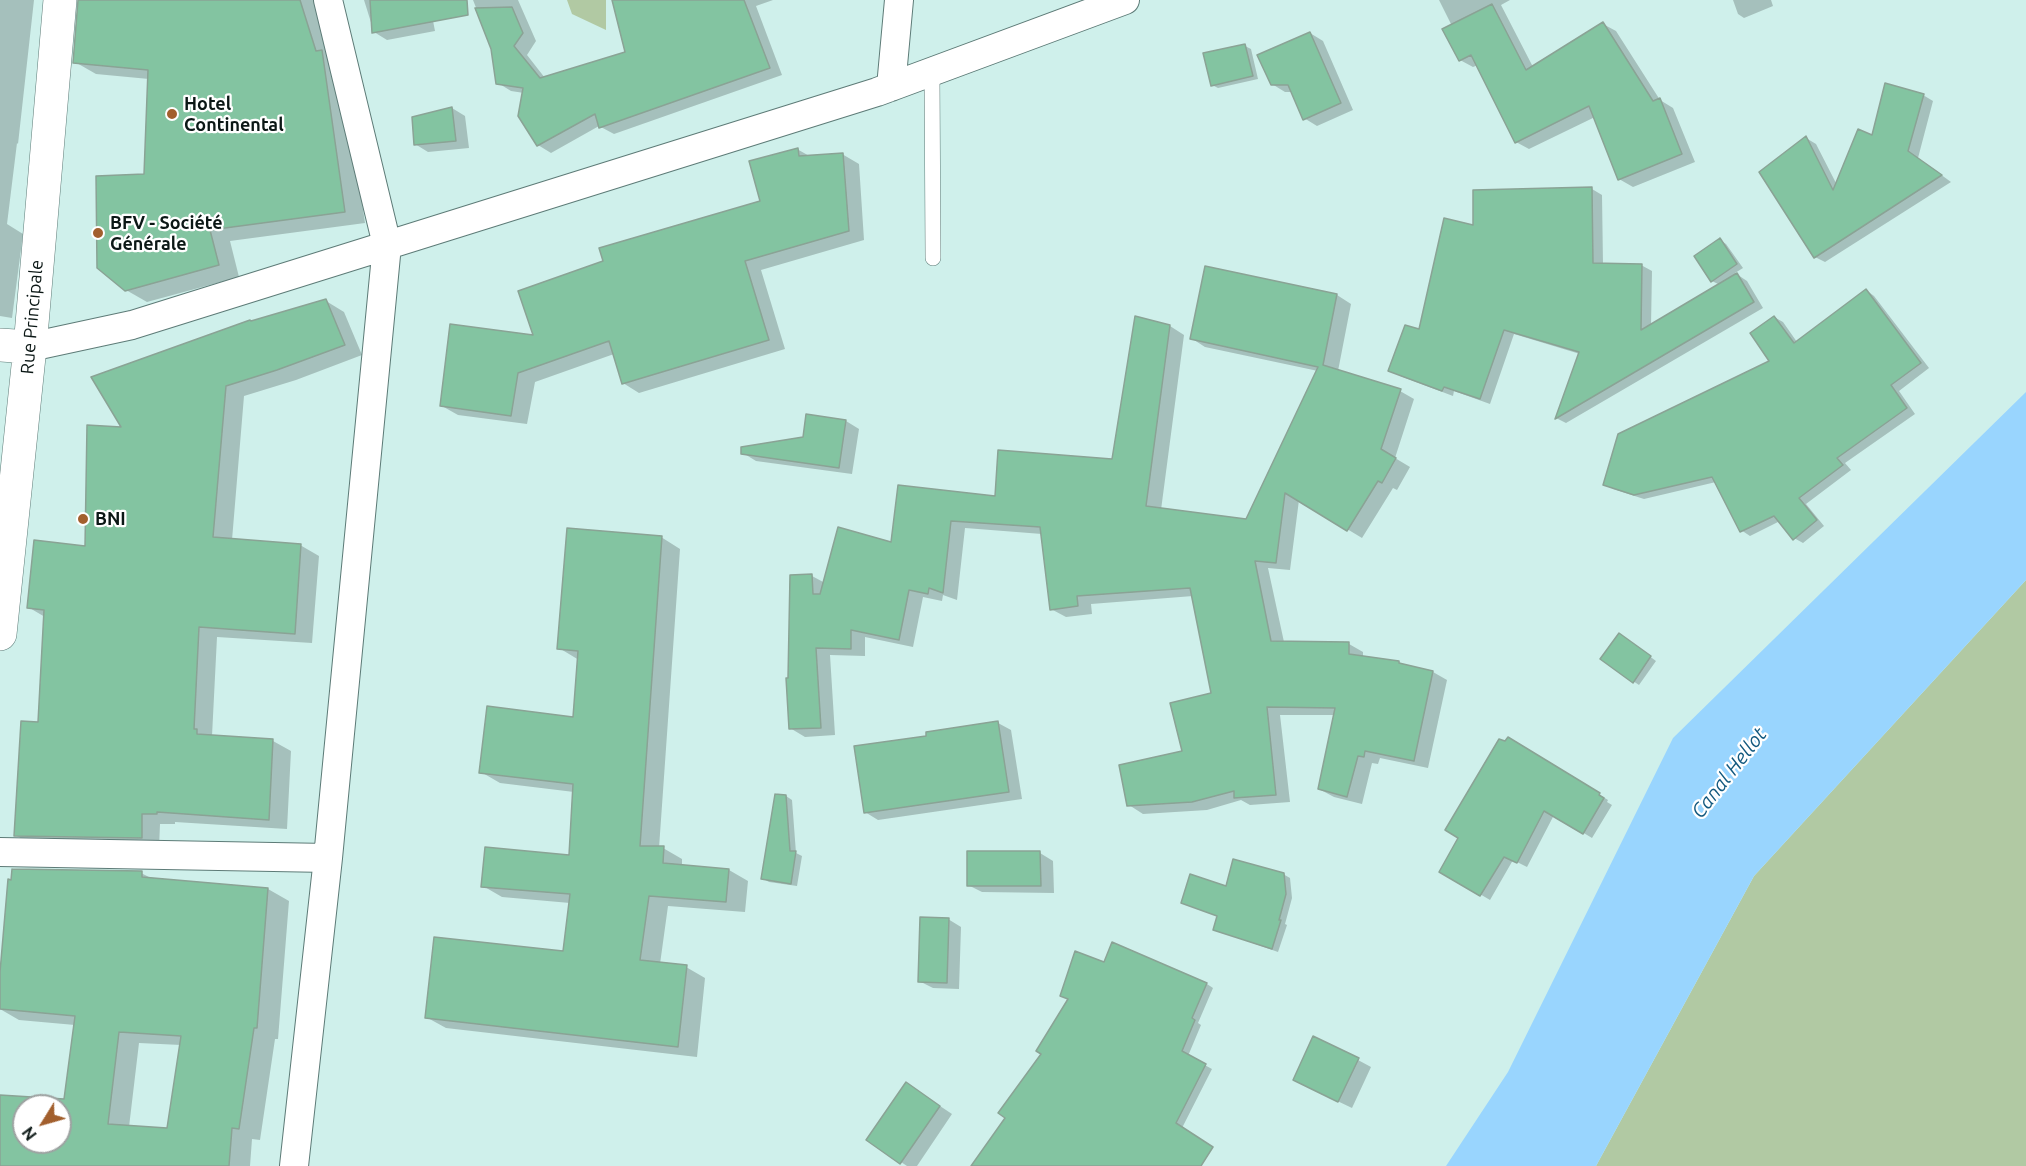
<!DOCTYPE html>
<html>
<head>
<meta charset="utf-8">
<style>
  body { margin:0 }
  #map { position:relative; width:2026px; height:1166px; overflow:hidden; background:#cff0eb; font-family:Ubuntu,sans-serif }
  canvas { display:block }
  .north { position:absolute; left:12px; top:1094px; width:60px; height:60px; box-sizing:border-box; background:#fff; border:2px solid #9da2a1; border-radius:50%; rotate:233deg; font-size:16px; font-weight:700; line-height:24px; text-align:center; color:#0b1715 }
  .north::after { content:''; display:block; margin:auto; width:21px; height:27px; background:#a25f2d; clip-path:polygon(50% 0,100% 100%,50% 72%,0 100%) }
</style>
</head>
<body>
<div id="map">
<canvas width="2026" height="1166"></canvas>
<div class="north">N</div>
</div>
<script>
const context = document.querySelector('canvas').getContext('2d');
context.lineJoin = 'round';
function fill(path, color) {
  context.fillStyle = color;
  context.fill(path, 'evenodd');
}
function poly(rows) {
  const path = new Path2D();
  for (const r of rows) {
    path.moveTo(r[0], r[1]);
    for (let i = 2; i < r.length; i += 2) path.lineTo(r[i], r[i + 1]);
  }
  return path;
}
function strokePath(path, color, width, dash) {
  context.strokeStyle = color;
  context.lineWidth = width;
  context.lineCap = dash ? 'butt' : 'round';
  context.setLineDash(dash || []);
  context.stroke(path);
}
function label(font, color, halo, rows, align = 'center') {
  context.font = font + ' Ubuntu,sans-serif';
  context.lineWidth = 4.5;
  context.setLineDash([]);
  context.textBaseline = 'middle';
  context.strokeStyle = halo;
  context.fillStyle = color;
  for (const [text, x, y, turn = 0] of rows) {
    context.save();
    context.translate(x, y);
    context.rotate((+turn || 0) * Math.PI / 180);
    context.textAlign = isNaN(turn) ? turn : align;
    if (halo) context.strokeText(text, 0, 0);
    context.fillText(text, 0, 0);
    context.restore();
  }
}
fill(poly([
  [567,0,606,0,606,30,572,14],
  [2026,580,2026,1166,1596,1166,1754,876]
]), '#b1c9a3');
fill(poly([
  [2026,392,2026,580,1754,876,1596,1166,1446,1166,1508,1072,1673,738]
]), '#99d5fe');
fill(poly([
  [0,0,34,0,18,144,17,143,7,224,23,234,12,318,0,316],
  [79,0,316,0,342,64,365,223,230,241,239,277,147,302,126,290,146,176,149,79,96,74,75,62],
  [364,0,429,0,435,31,387,40,374,32],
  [473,0,518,0,536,41,527,55,545,78,627,53,616,0,773,0,756,6,782,75,614,134,599,126,551,153,538,145,524,93,511,91,498,83,492,48],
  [1439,0,1510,0,1501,5,1533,67,1603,24,1616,31,1660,100,1673,108,1695,162,1633,187,1619,179,1595,117,1529,149,1516,142,1478,65,1473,67,1460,60,1452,26],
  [1733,0,1771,0,1773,6,1744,18,1738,14],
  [1310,33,1323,41,1353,110,1317,126,1304,118,1293,92,1285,92,1272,84],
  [1245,46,1251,49,1258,79,1218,88,1212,85],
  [1923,95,1933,101,1918,158,1951,182,1825,262,1815,257,1806,138,1816,144,1837,185,1873,137],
  [452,108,465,116,469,148,428,152,415,144],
  [797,149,811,157,842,154,859,164,864,240,761,270,785,349,639,393,623,383,614,354,535,382,527,424,458,415,442,406,536,337,605,262,762,202],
  [1592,189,1602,195,1603,265,1641,265,1652,271,1651,326,1720,285,1712,281,1720,240,1726,244,1743,268,1735,273,1747,281,1763,308,1566,423,1556,418,1580,354,1514,334,1490,404,1454,391,1453,396,1400,376,1390,370,1420,331,1475,227],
  [1206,267,1337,295,1351,304,1338,371,1400,391,1414,399,1395,458,1410,467,1397,490,1393,488,1362,538,1299,500,1290,570,1268,568,1284,642,1349,644,1363,652,1363,657,1399,662,1406,666,1433,672,1447,680,1428,768,1380,758,1378,764,1372,763,1362,804,1334,797,1319,789,1335,715,1280,715,1290,802,1250,805,1241,800,1207,810,1143,814,1129,805,1183,752,1213,694,1193,596,1091,604,1092,614,1066,617,1051,609,1042,534,965,528,957,600,943,595,942,601,923,597,913,647,865,637,865,656,830,655,835,735,805,737,790,728,789,680,812,576,825,583,892,544,996,498,1113,460,1170,326,1184,335,1161,510,1246,521,1318,371,1205,347,1191,338],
  [1866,290,1874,296,1929,368,1899,391,1915,414,1845,463,1851,470,1806,504,1824,526,1803,543,1794,538,1780,521,1750,536,1741,530,1716,482,1644,499,1613,489,1605,484,1772,362,1774,317,1783,322,1797,342],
  [326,301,344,312,362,355,296,380,244,396,232,540,300,545,319,556,312,643,217,637,212,736,273,741,291,751,287,829,175,822,175,824,160,824,159,848,34,845,15,835,40,724,45,617,28,607,86,547,123,428],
  [846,421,859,429,852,474,756,461,743,453,804,438],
  [661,537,680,549,659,848,663,848,682,859,682,866,729,870,748,881,745,912,668,906,660,964,686,967,705,978,697,1057,446,1028,426,1017,564,953,570,903,502,897,483,886,570,856,574,792,500,783,481,772,575,719,579,660,559,648],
  [1626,639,1656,661,1639,685,1633,681],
  [998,723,1011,730,1022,799,878,820,865,812,928,738],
  [1506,742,1517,744,1608,800,1607,802,1612,805,1592,838,1554,815,1527,867,1513,860,1490,900,1441,871,1460,838],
  [786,796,792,800,796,853,802,856,797,886,769,882,762,878],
  [1040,853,1053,861,1054,893,982,892,968,885],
  [141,873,153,879,268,889,289,901,278,1039,275,1039,260,1140,252,1139,250,1166,0,1166,0,1097,65,1101,75,1025,19,1020,0,1009,0,989],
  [139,1043,181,1045,168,1130,129,1127],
  [24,1106,60,1106,60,1142,24,1142],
  [1283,874,1290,878,1292,898,1285,924,1287,925,1278,952,1221,932,1219,916,1183,903],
  [948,919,961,927,959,989,933,988,919,981],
  [1105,964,1207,984,1213,988,1198,1023,1201,1025,1188,1056,1212,1069,1182,1128,1199,1166,972,1166,1007,1117],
  [1358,1060,1371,1067,1352,1108,1308,1087],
  [919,1092,952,1114,917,1166,907,1166,901,1162]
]), '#0003');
const building = poly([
  [78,0,300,0,316,51,322,50,345,212,210,230,219,265,125,291,97,268,96,176,144,174,148,70,73,63,78,0],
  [370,0,467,0,468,15,372,33,370,0],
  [612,0,744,0,770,68,599,128,595,114,537,146,518,116,523,88,496,84,491,49,475,8,512,7,523,33,514,46,540,78,625,52,612,0],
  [1492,4,1526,70,1603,22,1653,101,1660,98,1682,154,1618,180,1589,106,1515,143,1471,55,1459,61,1442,29,1492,4],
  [1310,32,1341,103,1303,120,1288,85,1271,85,1257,55,1310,32],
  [1245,44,1253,76,1211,86,1203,53,1245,44],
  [1885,83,1924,94,1908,151,1942,175,1814,258,1759,172,1806,136,1833,190,1858,129,1872,135,1885,83],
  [452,107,456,141,414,145,412,117,452,107],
  [798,148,799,156,843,153,849,231,745,261,769,340,622,384,609,341,518,373,511,416,440,406,450,324,533,335,518,291,603,261,599,248,760,201,749,161,798,148],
  [1592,187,1593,263,1642,264,1641,330,1737,273,1754,302,1555,419,1579,352,1504,330,1480,399,1444,387,1442,391,1388,371,1405,325,1419,329,1444,218,1473,225,1473,190,1592,187],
  [1720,238,1737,264,1711,282,1694,256,1720,238],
  [1205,266,1337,294,1323,365,1401,389,1381,449,1396,458,1382,483,1378,481,1347,531,1285,493,1276,563,1255,561,1271,641,1349,642,1349,654,1399,661,1399,663,1433,671,1414,761,1365,751,1364,757,1358,756,1347,797,1318,789,1335,708,1267,707,1276,795,1234,798,1234,791,1192,802,1127,806,1119,765,1182,751,1170,703,1211,693,1190,588,1077,596,1078,606,1050,610,1040,527,951,521,943,593,929,588,928,594,909,590,899,640,851,630,851,649,816,648,821,728,789,729,786,678,788,678,790,575,812,574,813,594,820,594,838,527,891,542,898,485,995,496,998,450,1112,459,1135,316,1170,325,1146,506,1246,519,1318,367,1190,339,1205,266],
  [1866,289,1921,363,1891,385,1907,408,1837,458,1843,465,1799,498,1817,520,1793,540,1774,516,1740,532,1712,477,1634,495,1603,485,1618,434,1769,361,1750,333,1774,316,1794,343,1866,289],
  [326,299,345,345,277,370,226,386,213,537,301,544,295,634,199,627,194,729,197,729,197,734,273,739,269,820,157,812,157,814,142,814,142,838,14,836,21,721,38,722,44,610,27,608,34,540,85,546,87,425,121,427,91,377,250,320,251,321,326,299],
  [806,414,846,420,839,468,741,454,741,447,803,437,806,414],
  [567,528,662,536,640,846,664,846,663,863,729,869,726,902,649,896,640,960,687,965,678,1047,425,1018,434,937,563,951,570,894,481,887,485,847,569,855,573,784,479,773,487,706,573,717,578,651,557,649,567,528],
  [1619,633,1651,656,1633,683,1600,659,1619,633],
  [998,721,1009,792,864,813,854,746,926,736,926,732,998,721],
  [1508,737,1600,793,1599,795,1604,798,1583,834,1544,811,1517,863,1504,857,1480,896,1439,872,1458,838,1445,830,1499,739,1505,741,1508,737],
  [775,794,786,795,790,851,796,851,791,884,761,879,775,794],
  [967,851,1040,851,1041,886,967,886,967,851],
  [1233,859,1284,873,1286,894,1279,920,1281,920,1272,949,1213,930,1217,916,1181,903,1190,874,1226,886,1233,859],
  [12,869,142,871,142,877,268,888,257,1028,254,1028,239,1129,232,1128,229,1166,0,1166,0,1095,64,1099,75,1016,0,1009,0,972,8,879,11,880,12,869],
  [119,1032,181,1036,167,1128,108,1124,119,1032],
  [24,1106,60,1106,60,1142,24,1142,24,1106],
  [920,917,949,918,947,983,918,982,920,917],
  [1112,942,1207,983,1192,1018,1195,1020,1182,1051,1206,1064,1176,1123,1213,1147,1201,1166,971,1166,1005,1118,998,1113,1041,1054,1036,1051,1068,999,1060,996,1075,951,1104,962,1112,942],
  [1313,1036,1359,1058,1338,1102,1293,1080,1313,1036],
  [906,1082,940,1106,900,1164,866,1140,906,1082]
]);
fill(building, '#83c4a1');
strokePath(building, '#8aa395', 1.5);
const lane = poly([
  [932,72,933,258]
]);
const street = poly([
  [891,87,899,0],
  [30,347,132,325,877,92,1125,0],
  [0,852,328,858],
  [294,1166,328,858,387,245,328,0]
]);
const secondary = poly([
  [0,345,30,347],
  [0,634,30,347,60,0]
]);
strokePath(lane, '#5d7b77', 16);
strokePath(street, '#5d7b77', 30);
strokePath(secondary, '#5d7b77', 34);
strokePath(lane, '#fff', 15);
strokePath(street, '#fff', 28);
strokePath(secondary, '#fff', 33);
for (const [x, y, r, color] of [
  [172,114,6,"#a25f2d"],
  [98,233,6,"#a25f2d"],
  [83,519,6,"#a25f2d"]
]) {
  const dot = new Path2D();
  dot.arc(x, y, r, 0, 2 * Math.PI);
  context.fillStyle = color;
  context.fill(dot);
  strokePath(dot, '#fff', 2);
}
label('bold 18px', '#0b1715', '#fff', [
  ["Hotel",184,104],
  ["Continental",184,125],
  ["BFV - Société",110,223],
  ["Générale",110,244],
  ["BNI",95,519]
], 'left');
label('18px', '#0b1715', '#fff', [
  ["Rue Principale",32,317,-85]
]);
label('italic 20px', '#12597f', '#fff', [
  ["Canal Hellot",1729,773,-52]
]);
</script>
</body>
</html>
